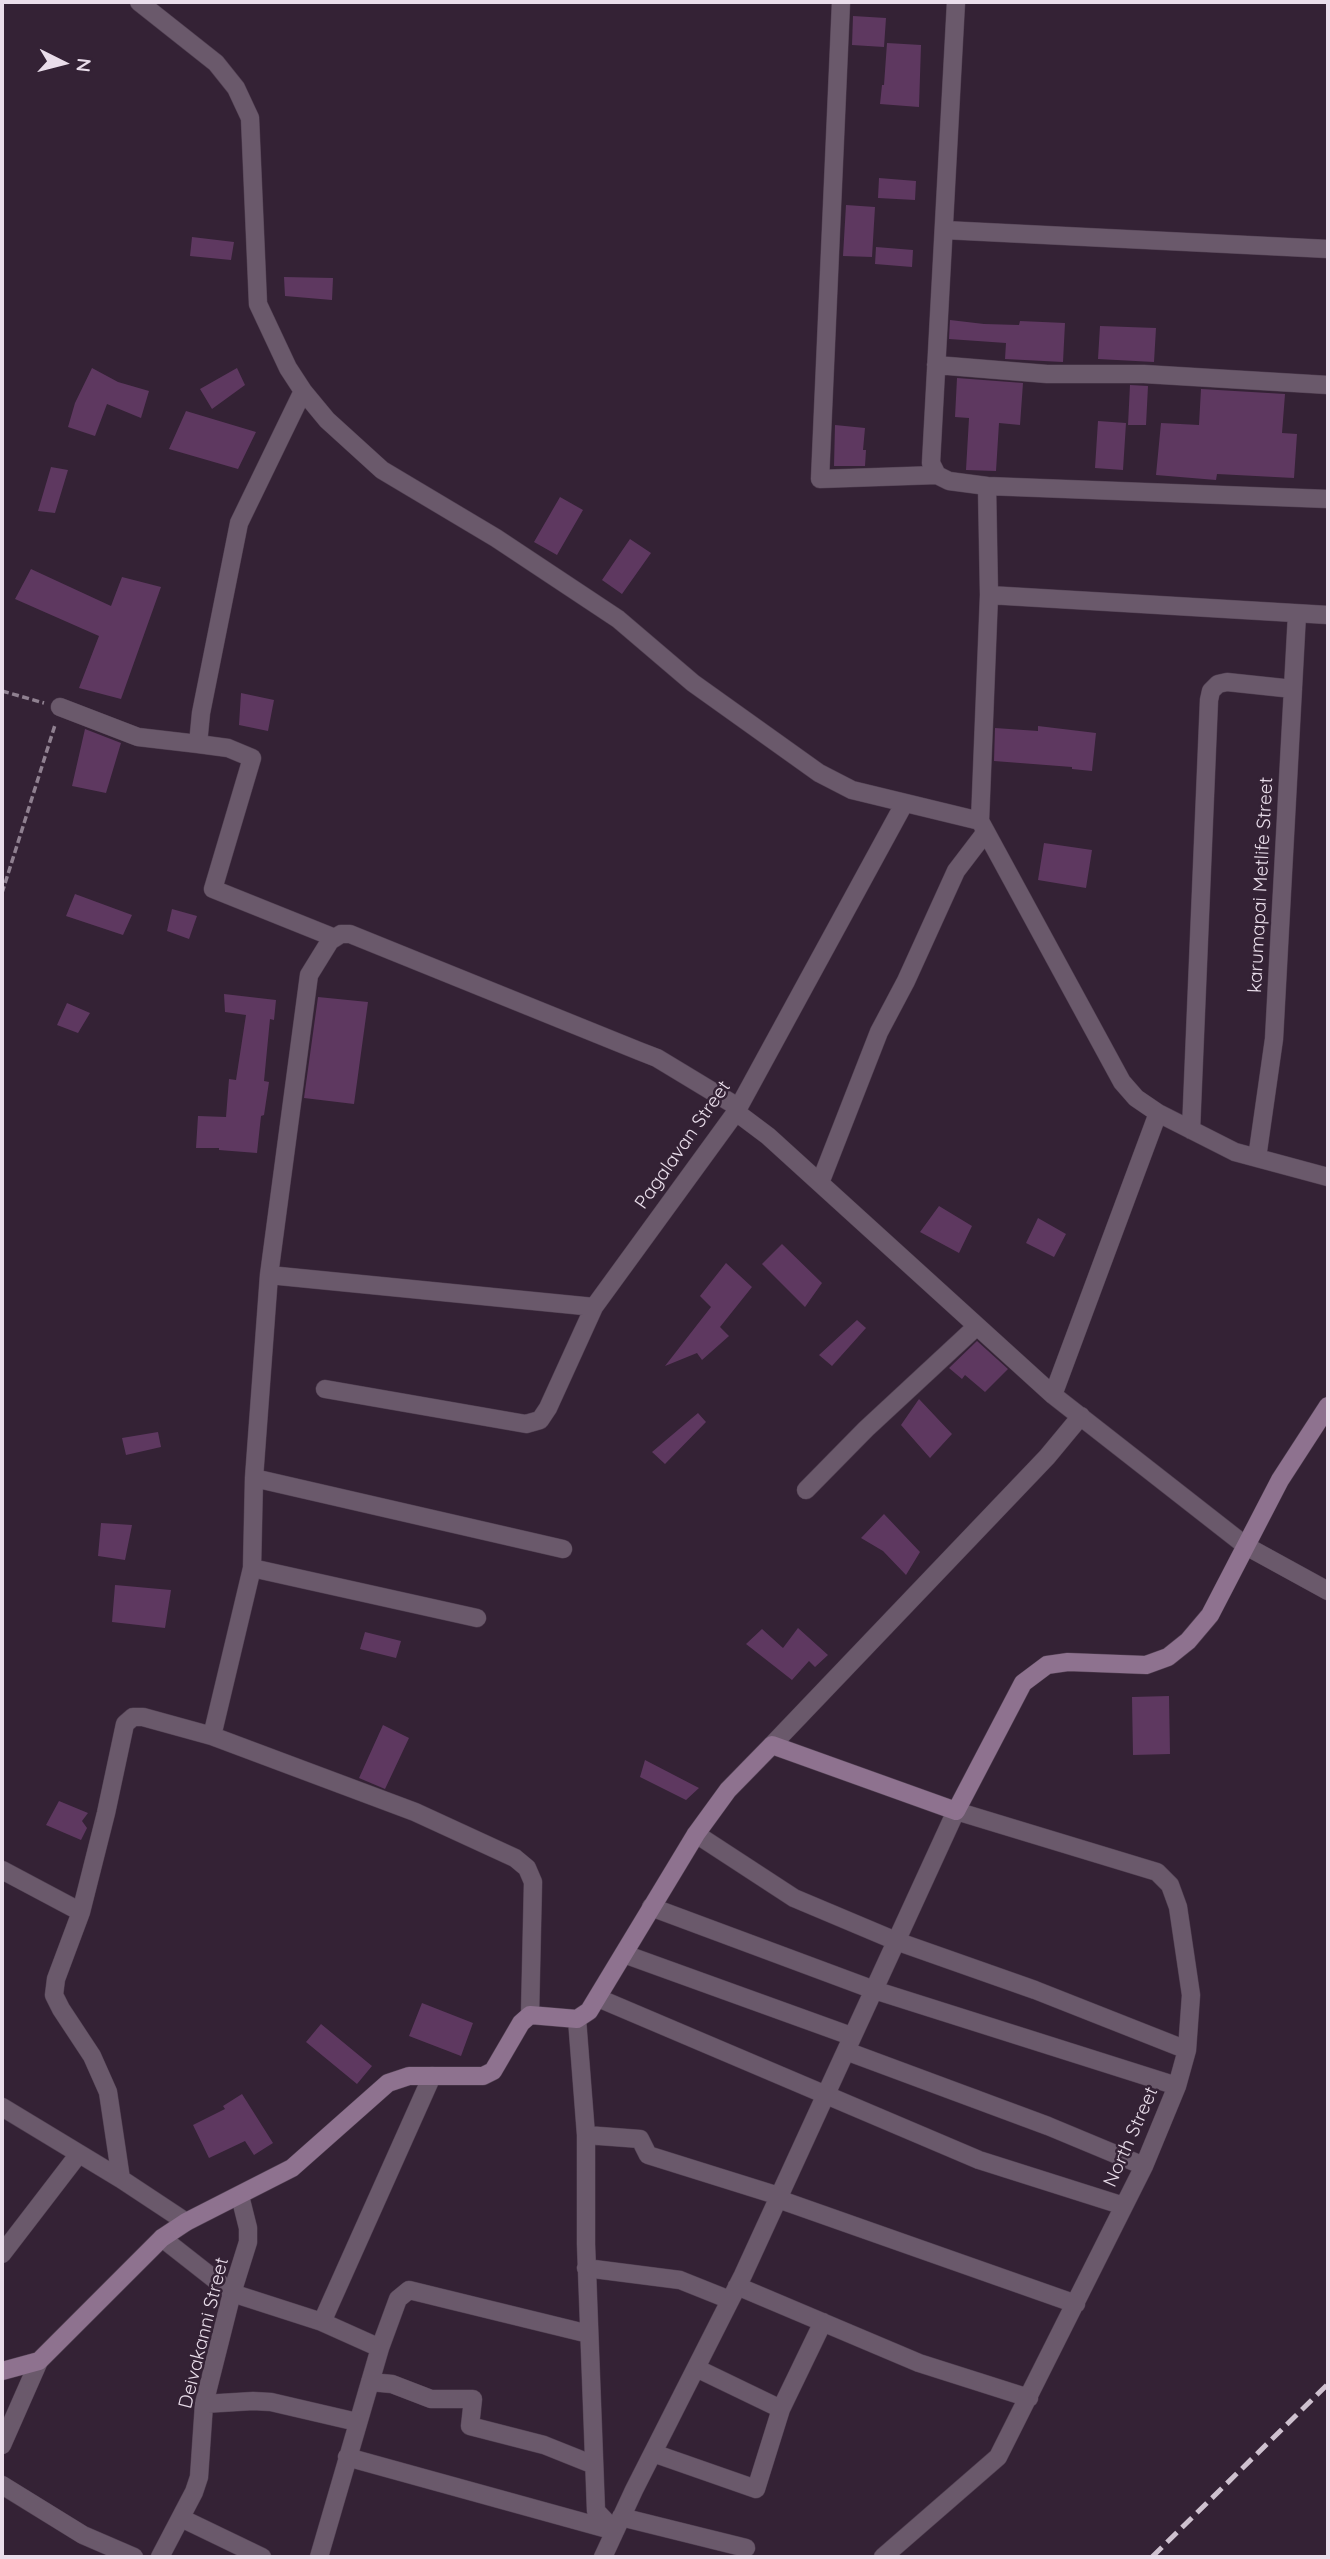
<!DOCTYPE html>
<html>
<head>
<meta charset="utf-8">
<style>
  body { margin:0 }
  #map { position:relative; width:1330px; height:2559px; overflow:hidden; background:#342235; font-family:Quicksand,sans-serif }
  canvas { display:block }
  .frame { position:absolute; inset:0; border:4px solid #eadeeb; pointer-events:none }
  .north { position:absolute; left:28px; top:28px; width:70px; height:70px; -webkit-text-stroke:5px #342235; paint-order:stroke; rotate:96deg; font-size:19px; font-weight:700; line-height:28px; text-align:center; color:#eadeeb }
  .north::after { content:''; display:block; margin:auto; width:24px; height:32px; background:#eadeeb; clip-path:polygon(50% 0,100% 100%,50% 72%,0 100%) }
</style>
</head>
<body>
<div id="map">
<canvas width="1330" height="2559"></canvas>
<div class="frame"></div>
<div class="north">N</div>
</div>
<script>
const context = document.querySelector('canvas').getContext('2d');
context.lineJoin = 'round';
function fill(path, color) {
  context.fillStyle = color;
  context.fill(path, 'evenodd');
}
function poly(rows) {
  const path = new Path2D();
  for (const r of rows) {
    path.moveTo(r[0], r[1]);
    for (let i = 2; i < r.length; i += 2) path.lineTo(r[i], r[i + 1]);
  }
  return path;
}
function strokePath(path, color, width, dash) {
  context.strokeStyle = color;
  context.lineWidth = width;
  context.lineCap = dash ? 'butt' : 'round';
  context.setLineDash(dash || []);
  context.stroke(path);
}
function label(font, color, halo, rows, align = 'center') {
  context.font = font + ' Quicksand,sans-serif';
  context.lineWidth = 5;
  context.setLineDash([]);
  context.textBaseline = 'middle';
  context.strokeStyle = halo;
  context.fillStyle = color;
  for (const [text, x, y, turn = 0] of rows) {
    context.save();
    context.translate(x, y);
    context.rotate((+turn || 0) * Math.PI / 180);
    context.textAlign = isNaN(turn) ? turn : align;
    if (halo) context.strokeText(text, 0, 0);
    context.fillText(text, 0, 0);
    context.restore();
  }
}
fill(poly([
  [853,16,886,18,884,47,852,45],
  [887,43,921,45,919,107,880,104,882,85,884,85],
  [879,178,916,181,915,200,878,198],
  [846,205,875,207,872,257,843,256],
  [192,237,234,242,231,260,190,256],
  [876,247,913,250,912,267,875,264],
  [284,277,333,278,332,300,285,296],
  [950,320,984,324,1019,325,1020,321,1065,323,1063,362,1005,359,1006,343,949,339],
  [1100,326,1156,328,1154,362,1098,359],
  [92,368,118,382,149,391,141,418,107,404,95,436,68,427,75,403],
  [237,368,245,385,212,409,200,389],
  [957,378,1023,383,1020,425,999,423,996,471,966,470,969,418,955,417],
  [1130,385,1148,386,1146,425,1128,425],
  [1201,389,1285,394,1282,433,1297,434,1294,478,1217,474,1216,480,1156,475,1161,423,1199,425],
  [186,411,256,432,238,469,169,449],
  [1098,421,1126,423,1123,470,1095,468],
  [835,425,865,428,863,450,866,450,865,466,834,466],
  [51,467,68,470,55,513,38,511],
  [560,497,583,510,557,555,534,542],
  [630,539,651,553,622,594,602,580],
  [31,569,111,606,122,577,161,587,121,699,79,688,99,636,15,599],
  [241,693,274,700,268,731,239,725],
  [1038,726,1096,733,1092,771,1072,769,1072,767,994,761,995,728,1038,731],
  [85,729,121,743,106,793,72,786],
  [1044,843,1092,850,1086,888,1038,880],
  [75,894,132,915,123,935,66,916],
  [172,909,197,916,189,939,167,931],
  [224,994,276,1000,274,1020,270,1019,264,1081,269,1082,264,1115,261,1116,257,1153,219,1150,219,1148,196,1148,198,1116,226,1117,229,1079,236,1080,246,1015,225,1012],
  [318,997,368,1002,354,1104,304,1098],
  [67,1003,90,1013,78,1033,57,1025],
  [939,1206,972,1226,959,1253,920,1232],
  [1038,1218,1066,1234,1054,1257,1026,1243],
  [782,1244,822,1283,805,1307,762,1264],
  [726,1263,752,1287,720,1327,729,1336,702,1360,697,1353,665,1366,711,1307,700,1296],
  [857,1320,866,1328,832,1366,819,1355],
  [977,1341,1008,1369,985,1392,965,1375,962,1379,949,1368],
  [919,1399,952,1434,930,1458,901,1425],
  [698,1413,706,1422,665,1464,652,1452],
  [158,1432,161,1447,126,1455,122,1438],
  [884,1514,920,1552,906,1575,883,1551,861,1538],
  [101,1523,132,1525,125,1560,98,1556],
  [115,1585,171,1590,165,1628,112,1622],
  [798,1628,828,1655,815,1667,809,1661,792,1680,746,1644,762,1629,783,1648],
  [365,1632,401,1641,396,1658,360,1649],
  [1169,1696,1170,1754,1133,1755,1132,1697],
  [383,1725,409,1738,385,1789,359,1778],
  [645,1760,699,1788,686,1800,640,1777],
  [59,1801,88,1813,82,1821,87,1828,81,1840,46,1825],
  [422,2003,473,2023,461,2056,409,2036],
  [321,2024,372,2066,357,2084,306,2042],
  [242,2094,273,2143,254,2155,245,2141,209,2158,193,2125,225,2109,223,2106]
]), '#5e3860');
const street = poly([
  [139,2,216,63,236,88,250,118,258,304,288,368,303,391,327,420,382,470,496,538,618,619,693,683,819,773,852,790,980,821,1122,1082,1136,1098,1158,1113,1235,1152,1328,1177],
  [841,2,820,479,937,475],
  [956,2,931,463,937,475,949,481,987,486,989,595,980,821],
  [944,230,1328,249],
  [936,365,1047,374,1144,374,1328,385],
  [987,486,1328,499],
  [989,595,1328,615],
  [60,707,138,737,198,744,201,713,239,523,303,391],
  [198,744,228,748,252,758,213,889,335,938],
  [736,1112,768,1136,1053,1395,1246,1546,1328,1591],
  [1191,1130,1209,700,1211,691,1218,684,1227,682,1293,689],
  [1257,1158,1274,1039,1297,614],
  [820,1183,879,1032,906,981,956,871,985,833],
  [594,1307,269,1275,309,975,330,941,341,934,350,934,639,1051,657,1058,738,1107],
  [325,1389,526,1424,540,1420,548,1408,594,1307,736,1112,904,804],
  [1053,1395,1158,1113],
  [254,1478,563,1549],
  [806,1490,866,1429,977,1326],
  [252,1568,477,1618],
  [212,1736,415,1812,515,1858,527,1868,533,1882,530,2015],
  [772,1745,1047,1457,1081,1416],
  [696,1834,794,1898,896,1941,1035,1990,1187,2050],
  [2,1870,81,1912],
  [651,1907,874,1990,1177,2086],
  [624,1954,851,2036],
  [598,1998,979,2160,1124,2206],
  [577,2019,586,2135,586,2244,596,2511,615,2531],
  [846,2051,1048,2126,1144,2166],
  [2,2107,121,2179],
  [586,2135,640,2139,648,2155,779,2196],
  [778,2199,1076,2304],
  [186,2222,121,2179,108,2092,92,2056,61,2009,54,1995,56,1979,81,1912,106,1813,125,1724,133,1717,143,1717,212,1736,252,1568,254,1478,269,1275],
  [162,2238,232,2293,322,2322,432,2076],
  [2,2254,78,2155],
  [586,2268,680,2280,730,2300],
  [737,2286,919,2363,1029,2398],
  [380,2348,398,2299,409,2290,589,2334],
  [696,2368,781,2409,823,2322],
  [370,2382,392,2384,431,2399,473,2399,470,2426,544,2445,594,2465],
  [204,2404,253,2401,271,2402,357,2422],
  [2,2445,39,2361],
  [653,2453,756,2489,781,2409],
  [347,2457,615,2531],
  [2,2485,83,2535,134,2557],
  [621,2517,746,2548],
  [181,2518,262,2557],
  [160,2557,194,2492,199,2477,204,2404,232,2293,248,2242,248,2228,240,2196],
  [319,2557,380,2348,322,2322],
  [603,2557,634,2490,743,2275,956,1811,1157,1872,1170,1885,1178,1907,1191,1995,1187,2050,1177,2086,1144,2166,998,2457,883,2557]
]);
const secondary = poly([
  [2,2371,39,2361,162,2238,186,2222,292,2168,388,2083,409,2076,483,2076,493,2071,521,2023,530,2015,577,2019,589,2011,696,1834,728,1790,772,1745,956,1811,1023,1683,1047,1665,1068,1662,1146,1665,1168,1657,1188,1641,1210,1615,1280,1480,1328,1406]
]);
strokePath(street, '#514052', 19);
strokePath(secondary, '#514052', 19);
strokePath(poly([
  [2,691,44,703],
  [2,893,55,725]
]), '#8f8090', 3.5, [7, 3.5]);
strokePath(street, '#6a596b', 18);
strokePath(secondary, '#8e728f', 18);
strokePath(poly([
  [1152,2557,1328,2384]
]), '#cec1cf', 5, [14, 7]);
label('19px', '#eadeeb', '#342235', [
  ["karumapai Metlife Street",1261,885,-87],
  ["Pagalavan Street",683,1145,-55],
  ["North Street",1131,2137,-66],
  ["Deivakanni Street",204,2333,-76]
]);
</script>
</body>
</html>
